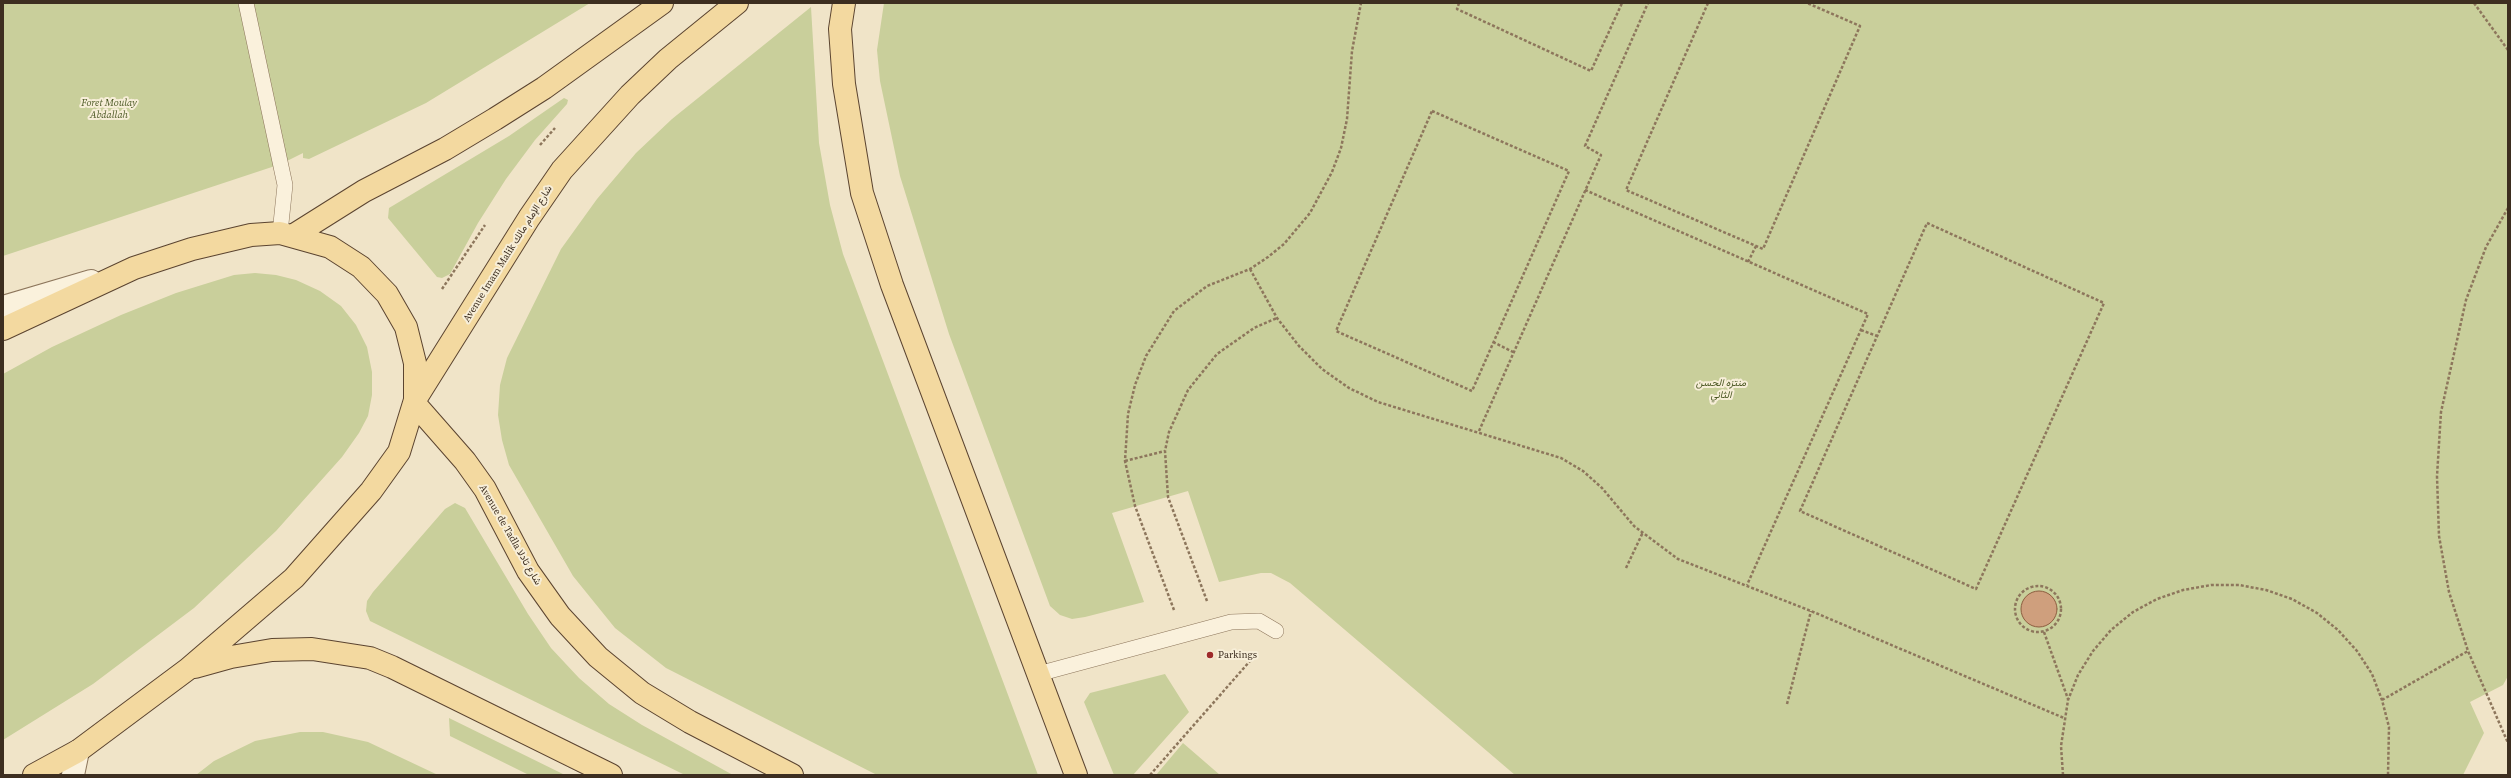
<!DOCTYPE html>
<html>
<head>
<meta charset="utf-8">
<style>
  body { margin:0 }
  #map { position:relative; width:2511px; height:778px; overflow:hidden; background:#f0e4c8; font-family:"Source Serif 4",serif }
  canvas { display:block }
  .frame { position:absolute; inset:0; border:4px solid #3d2e20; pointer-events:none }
</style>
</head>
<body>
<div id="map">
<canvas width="2511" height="778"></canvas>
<div class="frame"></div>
</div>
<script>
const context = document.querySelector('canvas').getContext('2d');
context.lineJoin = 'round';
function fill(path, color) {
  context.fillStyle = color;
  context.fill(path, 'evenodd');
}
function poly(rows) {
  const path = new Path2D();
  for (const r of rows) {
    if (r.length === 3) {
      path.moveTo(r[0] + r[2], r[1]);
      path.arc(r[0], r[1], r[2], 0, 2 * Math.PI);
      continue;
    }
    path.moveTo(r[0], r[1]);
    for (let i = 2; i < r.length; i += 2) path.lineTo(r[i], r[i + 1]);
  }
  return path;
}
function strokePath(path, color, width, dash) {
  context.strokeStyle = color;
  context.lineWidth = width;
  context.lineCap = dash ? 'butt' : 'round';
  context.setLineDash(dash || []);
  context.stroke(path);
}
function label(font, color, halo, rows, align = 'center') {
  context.font = font + ' "Source Serif 4",Vazirmatn,serif';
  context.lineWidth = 4;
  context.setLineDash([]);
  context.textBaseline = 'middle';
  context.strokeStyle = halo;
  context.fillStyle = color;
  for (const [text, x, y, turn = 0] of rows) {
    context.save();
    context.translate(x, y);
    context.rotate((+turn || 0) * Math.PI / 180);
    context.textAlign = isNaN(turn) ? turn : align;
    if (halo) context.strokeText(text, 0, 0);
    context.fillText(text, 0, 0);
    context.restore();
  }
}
fill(poly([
  [3,3,590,3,426,103,309,159,303,158,303,153,281,164,3,256],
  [884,3,2508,3,2508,676,2503,685,2470,702,2484,733,2463,775,1515,775,1290,583,1271,573,1261,573,1219,582,1188,491,1112,513,1144,602,1085,617,1072,619,1060,615,1050,606,949,334,900,176,880,81,877,50],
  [811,7,819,143,830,205,843,254,1038,775,877,775,666,668,615,628,573,576,509,465,502,440,498,415,500,385,507,358,561,249,597,199,636,153,672,119],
  [564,98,568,100,567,104,535,140,506,179,478,223,450,274,442,278,437,277,388,218,389,208,509,136],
  [255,273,276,275,296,280,320,291,341,306,356,325,367,347,372,372,372,395,368,416,359,433,342,457,276,531,194,608,93,684,3,740,3,374,52,347,121,315,176,293,234,275],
  [455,503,465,508,528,614,551,648,579,678,609,704,642,725,733,775,685,775,370,621,366,611,367,601,373,592,445,509],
  [1165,674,1189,712,1133,775,1114,775,1084,702,1090,693],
  [449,718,565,775,529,775,450,736],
  [300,732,323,732,368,742,438,775,196,775,214,761,255,741],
  [1183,743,1220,775,1156,775]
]), '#c9cf9b');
const building = poly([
  [2039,609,18]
]);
fill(building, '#cf9f7d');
strokePath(building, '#8d5f41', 1);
const service = poly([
  [246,3,285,185,280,233],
  [1038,674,1231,622,1259,621,1276,631]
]);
const minor = poly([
  [73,775,78,751]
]);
const tertiary = poly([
  [3,307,91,281]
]);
const primary = poly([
  [844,3,840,29,844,84,862,193,892,285,1076,775],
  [294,235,364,191,445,149,495,119,544,88,662,3],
  [3,329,134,268,192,249,251,235,280,233,330,247,361,267,387,294,406,327,415,363,415,400,399,452,371,491,294,578,188,669,78,751,34,775],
  [415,400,529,218,562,170,630,95,668,59,737,3],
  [415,404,465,461,485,489,528,571,560,616,598,657,642,693,690,722,792,775],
  [195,667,231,657,272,650,312,649,370,658,392,667,611,775]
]);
strokePath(service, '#8d765c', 16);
strokePath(minor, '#8d765c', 24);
strokePath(tertiary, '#8d765c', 24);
strokePath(primary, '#5b4430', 24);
strokePath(poly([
  [1459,3,1457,9,1591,71,1622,3],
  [1708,3,1626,190,1763,249,1860,26,1807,3],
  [2474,3,2508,50],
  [1432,111,1569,171,1472,391,1336,331,1432,111],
  [540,145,555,128],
  [1585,190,1868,314,1747,585],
  [2508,208,2486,247,2466,300,2441,412,2437,476,2439,536,2449,592,2468,651,2508,743],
  [1927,223,2104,303,1976,589,1800,511,1927,223],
  [1748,262,1756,246],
  [1250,269,1277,318,1299,346,1322,369,1349,388,1378,402,1561,458,1583,471,1602,488,1634,526,1678,559,1811,611,2064,718],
  [442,289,485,225],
  [1861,330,1877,336],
  [1493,342,1513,352],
  [1479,431,1601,155,1585,146,1648,3],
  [1125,461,1165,451],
  [1626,568,1643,532],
  [2038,609,23],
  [1207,601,1168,497,1165,451,1169,432,1188,390,1217,354,1254,328,1277,318],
  [1174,610,1135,506,1125,461,1128,414,1135,385,1146,356,1174,311,1207,286,1250,269,1268,257,1284,244,1310,213,1332,172,1341,148,1347,119,1352,51,1361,3],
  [2044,632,2068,699],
  [2382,700,2468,651],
  [1787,704,1811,611],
  [1150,775,1257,653],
  [1440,775,1440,774],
  [2063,775,2061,746,2068,700,2078,675,2093,651,2111,630,2133,612,2157,599,2183,590,2211,585,2239,585,2266,590,2292,599,2317,613,2338,630,2357,651,2372,674,2382,700,2389,727,2388,775]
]), '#8d765c', 2.5, [3, 2]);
strokePath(service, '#faf1dc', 15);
strokePath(minor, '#faf1dc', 22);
strokePath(tertiary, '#faf1dc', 22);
strokePath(primary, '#f3d9a0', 22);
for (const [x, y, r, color] of [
  [1210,655,4,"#9e2a2b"]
]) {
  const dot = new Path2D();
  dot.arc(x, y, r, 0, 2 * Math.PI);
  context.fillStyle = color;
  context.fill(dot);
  strokePath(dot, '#f7eed8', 1.5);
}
label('italic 10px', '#4d5a26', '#f7eed8', [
  ["Foret Moulay",109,103],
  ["Abdallah",109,115],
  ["منتزه الحسن",1721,383],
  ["الثاني",1721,395]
]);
label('10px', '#3d2e20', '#f7eed8', [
  ["Avenue Imam Malik شارع الإمام مالك",508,254,-58],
  ["Avenue de Tadla شارع تادلا",510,535,60]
]);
label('10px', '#3d2e20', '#f7eed8', [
  ["Parkings",1218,655]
], 'left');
</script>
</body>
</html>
